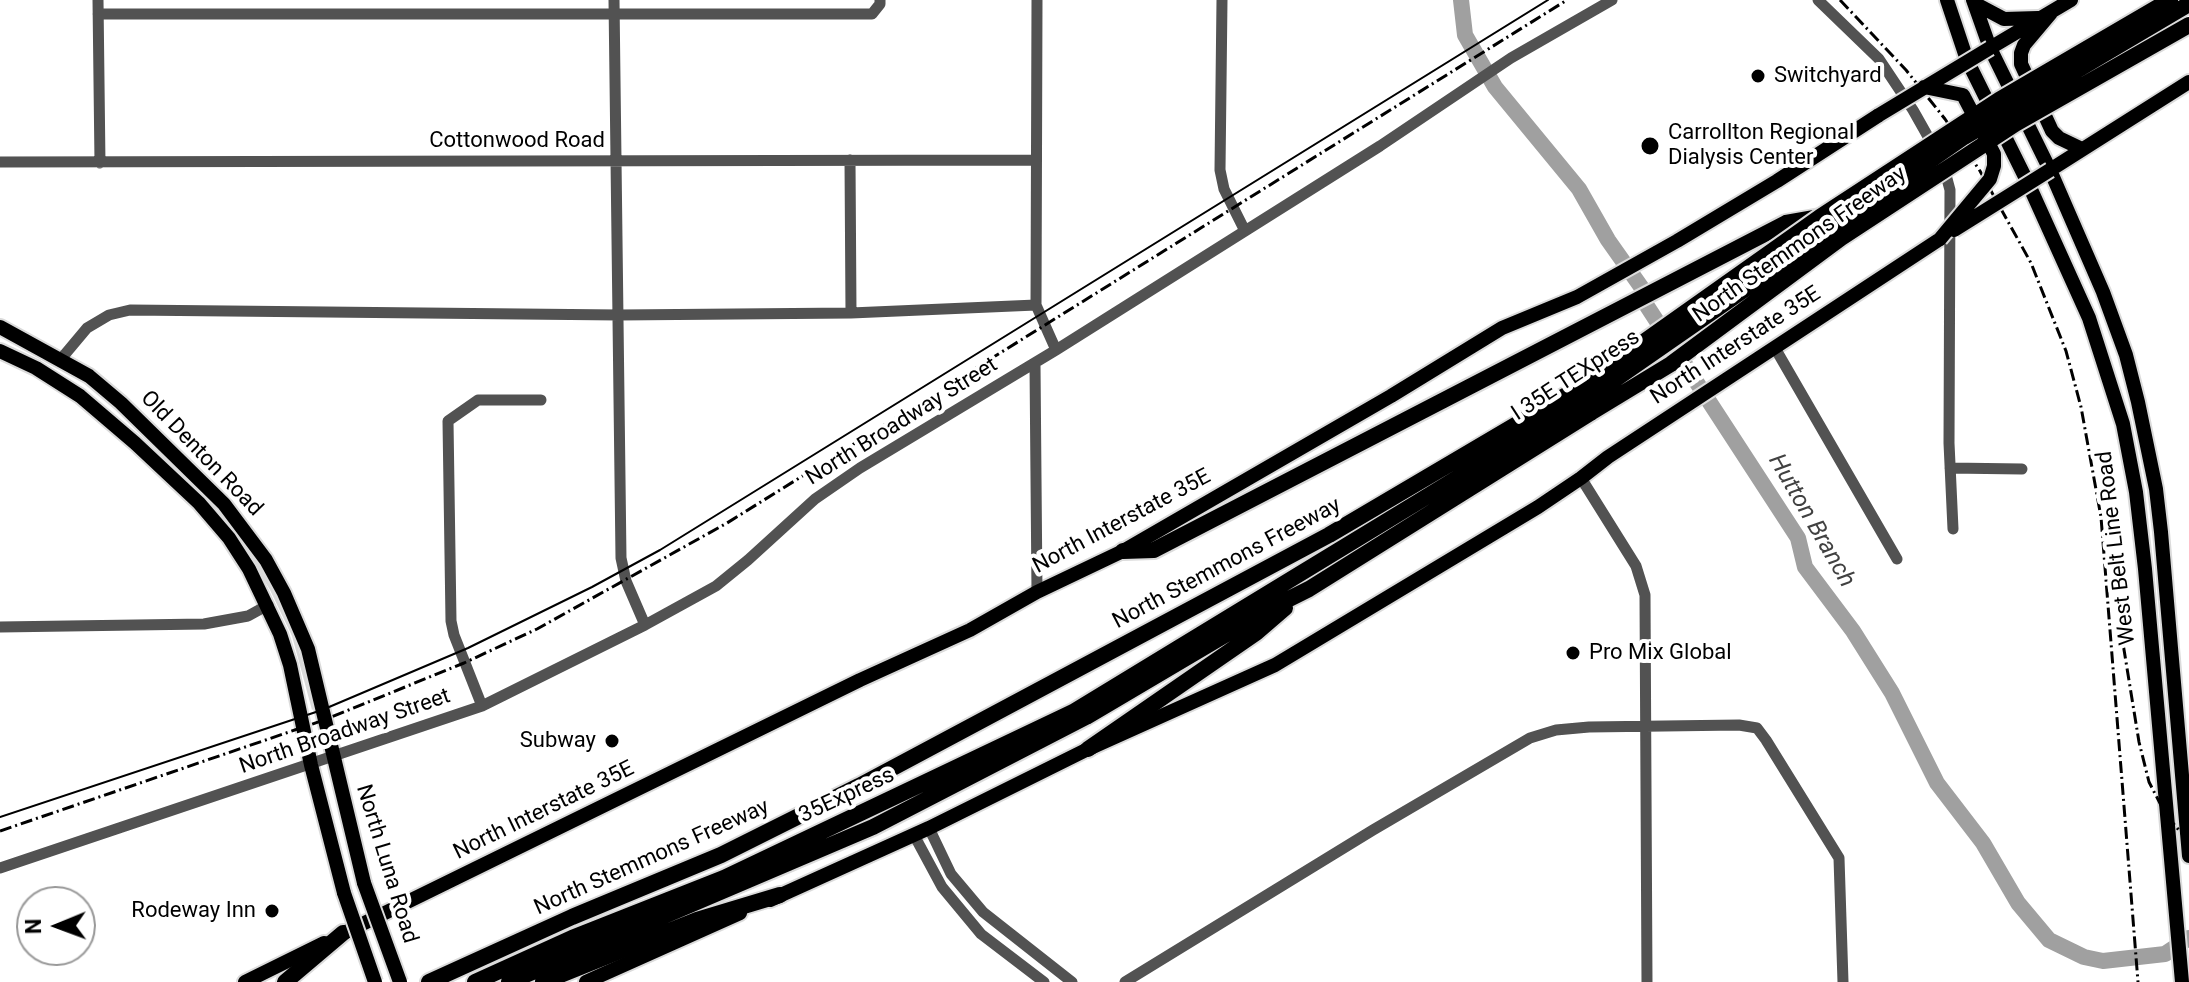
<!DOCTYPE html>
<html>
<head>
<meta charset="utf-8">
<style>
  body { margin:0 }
  #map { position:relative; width:2189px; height:982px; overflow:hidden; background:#fff; font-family:Roboto,sans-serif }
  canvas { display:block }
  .north { position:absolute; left:16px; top:886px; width:80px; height:80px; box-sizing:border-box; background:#fff; border:2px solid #999; border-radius:50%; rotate:269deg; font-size:22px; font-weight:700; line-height:32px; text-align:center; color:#000 }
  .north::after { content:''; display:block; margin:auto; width:28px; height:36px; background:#000; clip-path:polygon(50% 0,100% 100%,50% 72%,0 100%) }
</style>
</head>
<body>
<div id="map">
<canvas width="2189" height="982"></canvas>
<div class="north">N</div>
</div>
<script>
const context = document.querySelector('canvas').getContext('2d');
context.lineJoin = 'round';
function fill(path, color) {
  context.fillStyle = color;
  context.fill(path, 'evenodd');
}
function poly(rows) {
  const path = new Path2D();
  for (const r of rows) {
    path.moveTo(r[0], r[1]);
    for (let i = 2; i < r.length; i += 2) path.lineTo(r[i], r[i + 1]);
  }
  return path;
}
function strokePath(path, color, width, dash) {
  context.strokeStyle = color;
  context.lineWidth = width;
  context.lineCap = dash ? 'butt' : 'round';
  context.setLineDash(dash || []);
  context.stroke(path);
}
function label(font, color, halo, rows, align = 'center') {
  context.font = font + ' Roboto,sans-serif';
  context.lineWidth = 8;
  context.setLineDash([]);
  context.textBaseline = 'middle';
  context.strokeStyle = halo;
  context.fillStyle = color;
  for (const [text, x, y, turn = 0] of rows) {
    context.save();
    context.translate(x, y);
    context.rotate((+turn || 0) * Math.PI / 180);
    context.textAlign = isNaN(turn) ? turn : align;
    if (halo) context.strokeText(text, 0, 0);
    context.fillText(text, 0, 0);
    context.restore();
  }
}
fill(poly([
  [247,543,268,576,288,617,309,682,315,708,312,710,292,636,270,590,246,552,244,545]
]), '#d9d9d9');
strokePath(poly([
  [1461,0,1465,35,1495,87,1579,189,1608,240,1644,291,1645,303,1798,538,1805,567,1853,631,1892,693,1937,783,1983,843,2018,903,2049,940,2084,957,2103,961,2165,954,2189,938]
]), '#a0a0a0', 16);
const major = poly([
  [1947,0,1967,60,2028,183,2089,318,2123,424,2136,492,2145,569,2182,982],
  [1973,0,1990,48,2050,170,2103,292,2126,355,2138,402,2156,489,2161,532,2189,856],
  [1974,3,2004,19,2038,18],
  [2051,13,2024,45,2021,53,2021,64,2052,131,2059,138,2082,149],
  [1990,48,2071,0],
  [2050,170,2189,82],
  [0,327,89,376,121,403,224,504,266,560,284,593,308,649,364,883],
  [0,351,36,368,80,396,135,443,199,503,229,538,249,569,280,634,290,665,311,765,344,893],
  [770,900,929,828,1088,749,1275,665,1538,507,1581,478,1608,457,1940,239],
  [346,932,860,680,970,630,1037,592,1123,551,1391,396,1502,328,1577,297,1677,241,1777,181,1879,115],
  [245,982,324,943],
  [586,982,740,913]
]);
const highway = poly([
  [1123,551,1154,550,1786,223,1820,217],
  [1088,749,1256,633,1285,608],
  [285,982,343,933],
  [429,982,572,917,721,855,859,786,1329,535,1580,387],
  [475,982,572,938,724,878,1073,712,1587,399],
  [509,982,873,827,1086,717,1267,610,1309,589,1592,412],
  [543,982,697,920,780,895]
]);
strokePath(major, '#dbdbdb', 18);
strokePath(highway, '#dbdbdb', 20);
strokePath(poly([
  [98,0,100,163],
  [614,0,621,558,626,581,645,625],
  [1037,0,1036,305,1056,350],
  [1222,0,1220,170,1224,189,1245,231],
  [1818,0,1879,59,1913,110,1935,149],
  [98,14,872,14,880,4,880,0],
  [850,160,851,313],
  [0,162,1035,160],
  [1943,164,1950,190,1949,443,1953,529],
  [1775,348,1897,559],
  [61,359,87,328,109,315,130,310,619,315,851,313,1036,305],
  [1035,364,1037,592],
  [1950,468,2022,469],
  [1581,478,1636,566,1645,595,1647,982],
  [0,627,204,624,248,616,268,605],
  [482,706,454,635,451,621,448,421,478,400,541,400],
  [929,828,951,874,983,912,1072,982],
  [914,835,942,887,981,934,1044,982],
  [0,868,482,706,645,625,716,586,748,560,815,499,860,468,1056,350,1380,146,1511,58,1612,0],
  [1125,982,1373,830,1530,738,1556,730,1589,727,1739,725,1757,728,1766,740,1839,858,1843,982]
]), '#525252', 11);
strokePath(major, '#000', 14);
strokePath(highway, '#000', 16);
strokePath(poly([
  [0,817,322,710,468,648,592,587,660,550,1548,0]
]), '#000', 2);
strokePath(poly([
  [1840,0,1906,70,1945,119,1980,171,2031,263,2066,351,2081,407,2101,517,2138,982],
  [2120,625,2139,742,2149,782,2166,815,2189,842],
  [0,831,324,720,464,663,537,629,727,523,1567,0]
]), '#000', 3, [12, 4, 2, 4]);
const majorBridge = poly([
  [1924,87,1963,95,1994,154,1994,166,1990,179,1940,239],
  [1879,115,1990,48],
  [1954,230,2050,170],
  [364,883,400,982],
  [344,893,375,982]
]);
const highwayBridge = poly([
  [1580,387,1820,217,1999,100,2170,0],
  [1587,399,1964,137,2189,4],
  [1592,412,1671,364,1841,238,2015,124,2189,25]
]);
strokePath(majorBridge, '#dbdbdb', 18, []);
strokePath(highwayBridge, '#dbdbdb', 20, []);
strokePath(majorBridge, '#000', 14);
strokePath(highwayBridge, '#000', 16);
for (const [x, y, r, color] of [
  [1758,76,8,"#000"],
  [1650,146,10,"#000"],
  [1573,653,8,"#000"],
  [612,741,8,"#000"],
  [272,911,8,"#000"]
]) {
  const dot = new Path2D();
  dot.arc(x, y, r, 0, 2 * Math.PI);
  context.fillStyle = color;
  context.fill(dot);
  strokePath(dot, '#fff', 3);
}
label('22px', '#000', '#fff', [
  ["Switchyard",1774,76],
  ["Carrollton Regional",1668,133],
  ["Dialysis Center",1668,158],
  ["Pro Mix Global",1589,653],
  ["Subway",596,741,"right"],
  ["Rodeway Inn",256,911,"right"]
], 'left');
label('22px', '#000', '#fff', [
  ["Cottonwood Road",517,141],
  ["North Stemmons Freeway",1800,245,-35],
  ["North Interstate 35E",1736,346,-33],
  ["I 35E TEXpress",1576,376,-33],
  ["North Broadway Street",902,422,-32],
  ["Old Denton Road",201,454,46],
  ["North Interstate 35E",1122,522,-28],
  ["West Belt Line Road",2117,548,-97],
  ["North Stemmons Freeway",1227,564,-28],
  ["North Broadway Street",345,732,-19],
  ["35Express",847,796,-25],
  ["North Interstate 35E",544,811,-26],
  ["North Stemmons Freeway",652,858,-24],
  ["North Luna Road",386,864,73]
]);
label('italic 24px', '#414141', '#fff', [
  ["Hutton Branch",1811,521,60]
]);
</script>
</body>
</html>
